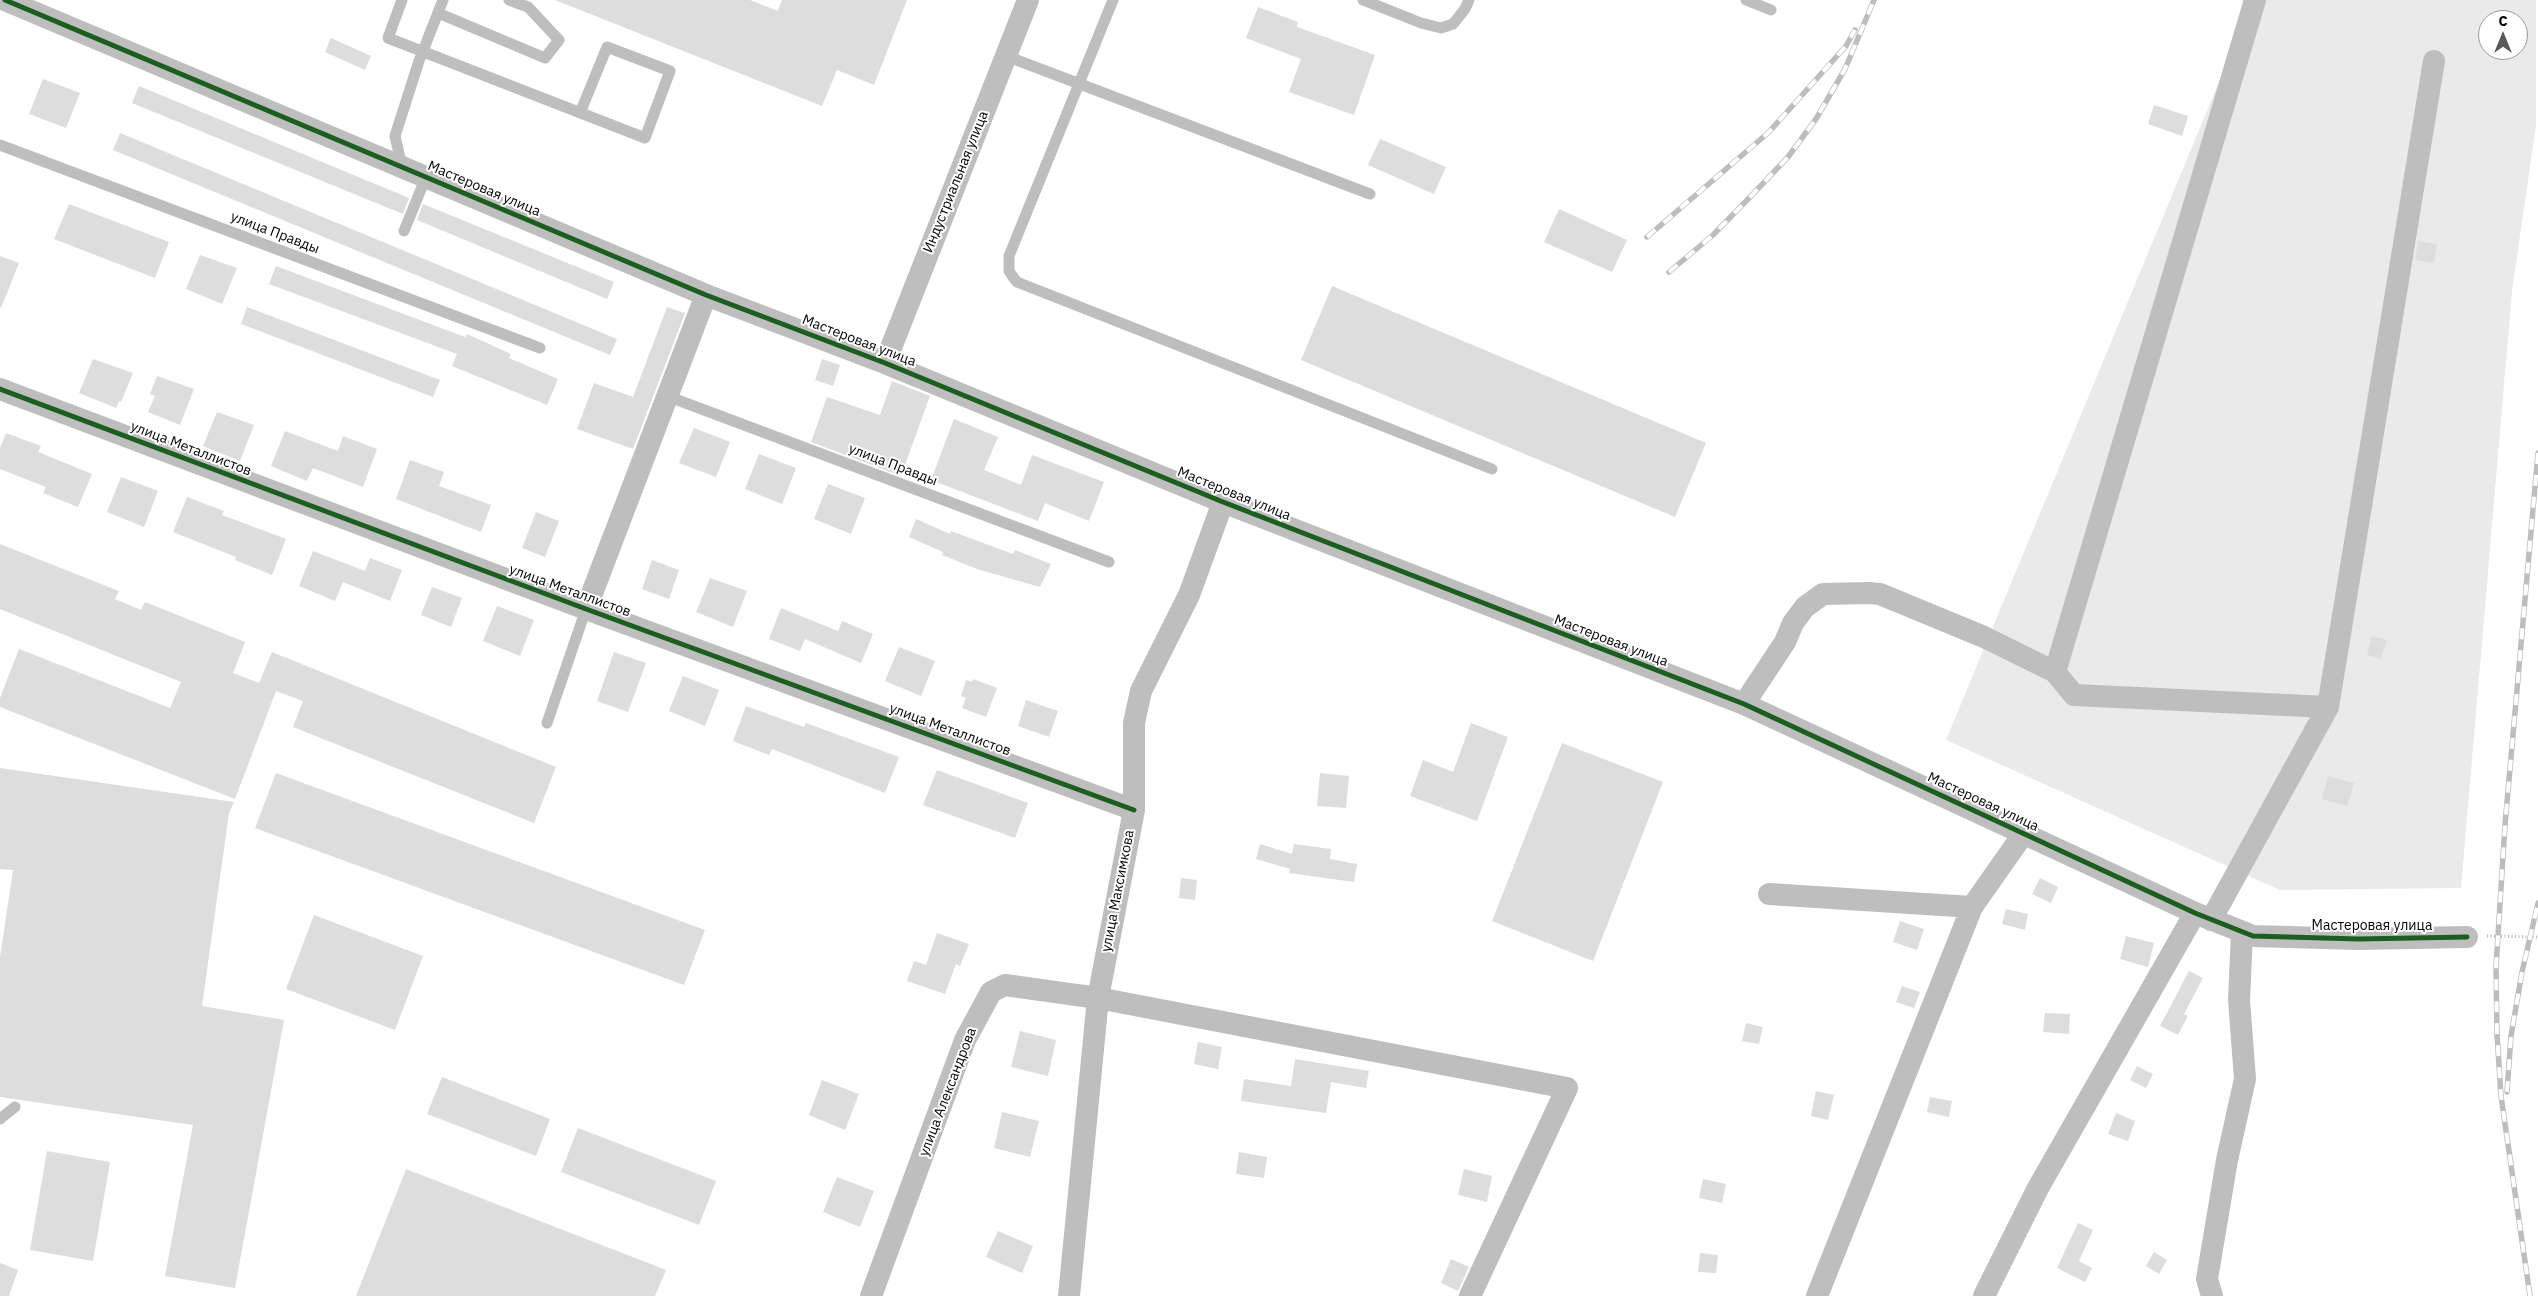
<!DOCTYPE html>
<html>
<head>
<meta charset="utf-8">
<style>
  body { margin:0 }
  #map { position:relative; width:2538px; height:1296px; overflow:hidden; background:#fff; font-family:"IBM Plex Sans",sans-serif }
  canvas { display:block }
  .north { position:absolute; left:2478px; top:10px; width:50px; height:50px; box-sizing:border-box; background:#fff; border:1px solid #999; border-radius:50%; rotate:0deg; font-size:14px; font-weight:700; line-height:20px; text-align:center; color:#000 }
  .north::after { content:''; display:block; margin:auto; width:18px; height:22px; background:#595959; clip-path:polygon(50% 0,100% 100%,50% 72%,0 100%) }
</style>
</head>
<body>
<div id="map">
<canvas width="2538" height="1296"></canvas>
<div class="north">С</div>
</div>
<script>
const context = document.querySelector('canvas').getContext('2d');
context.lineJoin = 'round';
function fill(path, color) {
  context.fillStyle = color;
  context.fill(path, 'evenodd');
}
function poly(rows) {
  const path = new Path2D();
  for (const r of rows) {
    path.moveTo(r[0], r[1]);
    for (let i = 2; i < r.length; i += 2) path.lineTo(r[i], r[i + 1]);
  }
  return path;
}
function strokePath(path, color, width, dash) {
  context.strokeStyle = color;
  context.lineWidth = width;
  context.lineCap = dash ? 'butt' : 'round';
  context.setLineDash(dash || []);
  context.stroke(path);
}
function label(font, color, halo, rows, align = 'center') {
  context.font = font + ' "IBM Plex Sans",sans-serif';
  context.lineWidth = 4;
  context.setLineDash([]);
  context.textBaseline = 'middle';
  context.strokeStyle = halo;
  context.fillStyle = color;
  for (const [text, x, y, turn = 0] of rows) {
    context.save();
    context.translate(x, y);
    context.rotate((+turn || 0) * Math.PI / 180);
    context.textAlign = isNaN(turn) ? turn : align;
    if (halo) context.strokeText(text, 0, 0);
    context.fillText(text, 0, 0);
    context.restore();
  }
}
fill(poly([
  [2253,0,2536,0,2536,125,2512,291,2461,888,2280,890,1946,740],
  [2488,20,2518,20,2518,50,2488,50]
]), '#eaeaea');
fill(poly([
  [555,0,750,0,778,11,782,0,907,0,874,85,837,70,822,106],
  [1258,7,1298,22,1297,27,1375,55,1354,115,1289,92,1301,59,1246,38],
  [331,38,371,56,365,70,325,52],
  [43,79,80,93,66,128,29,114],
  [139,86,409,198,403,214,132,103],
  [2154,105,2188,116,2182,136,2148,124],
  [120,133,617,339,610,355,113,150],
  [1380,139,1446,167,1434,194,1368,165],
  [69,204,169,242,155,278,54,239],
  [423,204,614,282,607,299,417,220],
  [1559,209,1627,240,1612,272,1544,242],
  [2418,241,2437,244,2434,263,2415,260],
  [200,255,237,268,222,304,186,289],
  [0,256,19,263,1,308,0,308],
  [276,266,465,337,467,334,511,354,509,358,558,379,547,405,452,366,457,354,269,284],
  [1332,286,1706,443,1675,517,1301,360],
  [247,307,440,380,433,397,241,324],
  [667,307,685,313,633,449,577,429,594,383,633,397],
  [93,359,133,373,121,402,119,401,116,408,79,393],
  [822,359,840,365,833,386,815,380],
  [157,376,194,389,180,425,148,412,155,396,150,394],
  [892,381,930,396,901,476,811,442,827,397,880,415],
  [217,412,254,425,240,461,203,446],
  [954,419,998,437,984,470,1021,485,1032,455,1104,482,1089,521,1045,503,1038,521,931,480],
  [694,428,730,442,716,477,679,463],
  [285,431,338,451,343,436,377,449,363,487,313,468,307,481,271,466],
  [6,433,41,446,38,452,92,474,78,507,43,493,46,487,0,469,0,448],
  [759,454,796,468,782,504,745,489],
  [410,460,444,472,439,486,491,505,481,532,396,499],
  [121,477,158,491,144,527,107,512],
  [828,484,865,498,851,534,814,519],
  [187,497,224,511,222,515,286,539,272,575,235,560,236,557,173,532],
  [536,512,559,521,545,557,522,548],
  [916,519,950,534,951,531,1013,554,1015,550,1051,564,1040,587,977,569,942,555,943,552,909,537],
  [0,544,119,591,115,599,141,610,145,602,245,642,233,673,259,683,272,652,556,767,534,823,293,727,303,701,276,691,235,799,0,707,0,698,19,649,170,708,181,682,0,609],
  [313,551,365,571,370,558,402,570,390,601,343,582,335,601,299,586],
  [652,560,679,570,669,599,642,589],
  [710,578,747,591,733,627,696,612],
  [432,587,462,598,451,627,421,615],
  [497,606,534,620,520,656,483,641],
  [781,608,838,631,842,621,873,634,861,663,805,639,800,651,769,639],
  [2372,636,2387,640,2381,659,2367,655],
  [899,647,935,661,921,696,885,681],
  [614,652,646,663,628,712,597,701],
  [683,676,719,690,705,726,669,711],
  [973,679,997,688,986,717,962,708,966,698,961,696,966,680,972,682],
  [1026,700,1058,711,1049,737,1018,726],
  [746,706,804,727,806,723,899,757,885,793,772,749,769,755,733,741],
  [1471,723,1508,737,1477,821,1410,796,1423,760,1453,772],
  [1562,743,1663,782,1593,961,1492,921],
  [0,768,234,802,229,813,202,1006,284,1020,235,1288,165,1276,193,1125,0,1097,0,957,13,870,0,869],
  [937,770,1028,803,1015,838,923,805],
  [276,773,705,930,684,985,255,828],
  [1320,773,1349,776,1346,808,1317,806],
  [2328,776,2354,783,2347,806,2322,799],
  [1260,844,1292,854,1294,844,1331,849,1330,859,1357,864,1354,882,1289,873,1290,869,1256,859],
  [1181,878,1197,880,1195,900,1179,898],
  [2040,878,2058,887,2051,903,2032,894],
  [2006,909,2028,914,2025,930,2002,924],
  [314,915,423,956,395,1030,286,989],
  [1900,921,1924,929,1917,950,1893,942],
  [937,933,969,944,960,966,956,964,945,994,907,981,914,961,926,965],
  [2126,936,2154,943,2148,967,2120,959],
  [2189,971,2203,978,2184,1014,2188,1016,2178,1035,2160,1026],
  [1902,986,1920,992,1914,1008,1896,1002],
  [2045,1013,2070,1014,2069,1034,2043,1032],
  [1746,1023,1763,1027,1759,1044,1742,1041],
  [1020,1031,1056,1040,1048,1076,1011,1067],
  [1198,1042,1222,1047,1218,1069,1194,1064],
  [1295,1059,1369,1071,1366,1088,1331,1082,1326,1113,1241,1101,1244,1079,1291,1086],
  [2137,1066,2153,1074,2146,1088,2130,1080],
  [442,1077,550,1119,536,1156,427,1114],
  [822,1080,859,1094,845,1130,809,1115],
  [1816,1091,1834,1095,1828,1120,1811,1116],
  [1930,1097,1952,1101,1949,1117,1927,1112],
  [1002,1112,1039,1121,1030,1157,994,1148],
  [2116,1113,2135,1121,2128,1141,2108,1134],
  [578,1128,716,1181,699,1225,561,1172],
  [47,1151,110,1162,93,1261,30,1250],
  [1239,1152,1267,1157,1264,1178,1236,1174],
  [406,1169,666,1270,655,1296,356,1296],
  [1464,1169,1492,1176,1487,1202,1458,1195],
  [837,1177,874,1191,860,1227,823,1212],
  [1703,1179,1726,1184,1722,1203,1699,1198],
  [2078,1223,2093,1230,2079,1261,2092,1268,2085,1282,2057,1268],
  [998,1231,1033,1246,1022,1273,986,1257],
  [2154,1252,2167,1260,2159,1274,2146,1266],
  [1700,1253,1718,1255,1716,1273,1698,1272],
  [1451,1259,1469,1267,1458,1291,1441,1283],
  [0,1263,18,1270,9,1296,0,1296]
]), '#ddd');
strokePath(poly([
  [2487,936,2538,937]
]), '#b8b8b8', 3, [1, 2.5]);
strokePath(poly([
  [402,0,388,38,645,138,670,71,607,47,580,113],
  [1113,0,1009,256,1009,271,1013,277,1017,282,1492,469],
  [1363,0,1421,23,1441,28,1453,24,1465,9,1469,0],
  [1746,0,1771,10],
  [438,13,545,58,559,40,528,7,509,0],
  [1006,56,1370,194],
  [0,145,540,348],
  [402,167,395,136,419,61,443,0],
  [404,231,426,177],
  [667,396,1109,562],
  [547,723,586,609],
  [0,1119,15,1107]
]), '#bebebe', 11);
strokePath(poly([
  [5,0,706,295,885,363,1223,502,1744,704,2195,913,2253,936,2358,939,2467,937],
  [2255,0,2055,672,2074,695,2328,707],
  [885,363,1028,0],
  [0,389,586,609,1134,810],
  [586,609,706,295],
  [1744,704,1785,642,1793,623,1805,607,1823,594,1868,593,1880,594,1984,637,2055,672],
  [1769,894,1972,907,1817,1296],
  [1972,907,2024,833],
  [2211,920,2328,707,2434,61],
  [871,1296,965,1040,991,992,1005,985,1098,998,1567,1088,1470,1296],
  [1069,1296,1098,998,1134,810,1134,723,1141,691,1189,595,1223,502],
  [1984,1296,2038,1188,2195,913],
  [2212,1296,2207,1279,2227,1160,2245,1079,2239,1000,2242,932]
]), '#bebebe', 22);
const rail = poly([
  [1647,237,1769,132,1846,46,1855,30],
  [1669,272,1713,235,1753,194,1788,157,1816,119,1845,69,1874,0],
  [2507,1092,2511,1036,2522,972,2538,903],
  [2530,1296,2501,1096,2497,1034,2496,967,2505,825,2538,453]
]);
strokePath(rail, '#bdbdbd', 5.5);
strokePath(rail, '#fff', 4, [11]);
strokePath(poly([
  [5,0,706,295,885,363,1223,502,1744,704,2195,913,2253,936,2358,939,2467,937],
  [0,389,586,609,1134,810]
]), '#1b5e20', 5);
label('14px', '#000', '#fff', [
  ["Индустриальная улица",956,182,-68],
  ["Мастеровая улица",484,189,23],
  ["улица Правды",275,233,21],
  ["Мастеровая улица",859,341,21],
  ["улица Металлистов",191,449,21],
  ["улица Правды",893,465,21],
  ["Мастеровая улица",1234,494,22],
  ["улица Металлистов",570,591,20],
  ["Мастеровая улица",1611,641,21],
  ["улица Металлистов",950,730,20],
  ["Мастеровая улица",1983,802,25],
  ["улица Максимкова",1118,891,-79],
  ["Мастеровая улица",2372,926],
  ["улица Александрова",948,1092,-69]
]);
</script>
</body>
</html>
